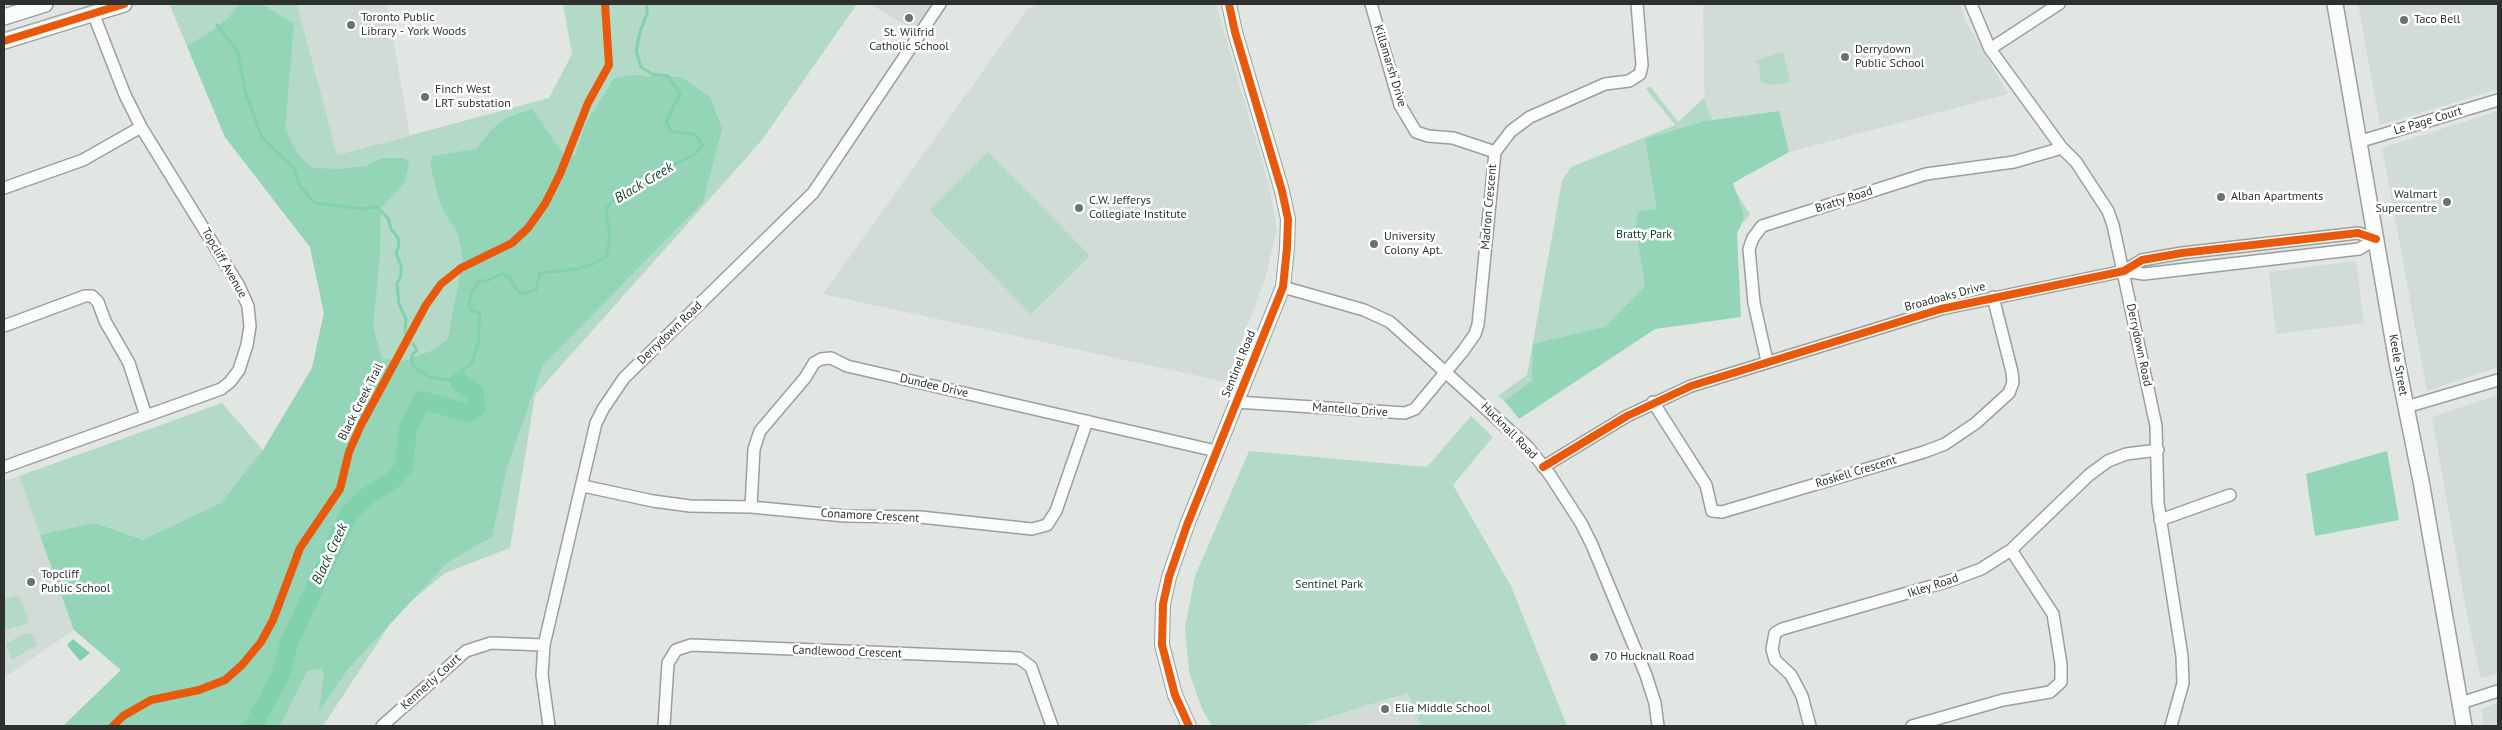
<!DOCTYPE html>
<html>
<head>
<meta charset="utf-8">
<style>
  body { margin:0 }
  #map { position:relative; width:2502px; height:730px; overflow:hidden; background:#e1e6e3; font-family:"PT Sans",sans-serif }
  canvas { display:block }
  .frame { position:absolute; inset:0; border:5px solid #2e322f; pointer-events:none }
</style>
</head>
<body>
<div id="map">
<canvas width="2502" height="730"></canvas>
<div class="frame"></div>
</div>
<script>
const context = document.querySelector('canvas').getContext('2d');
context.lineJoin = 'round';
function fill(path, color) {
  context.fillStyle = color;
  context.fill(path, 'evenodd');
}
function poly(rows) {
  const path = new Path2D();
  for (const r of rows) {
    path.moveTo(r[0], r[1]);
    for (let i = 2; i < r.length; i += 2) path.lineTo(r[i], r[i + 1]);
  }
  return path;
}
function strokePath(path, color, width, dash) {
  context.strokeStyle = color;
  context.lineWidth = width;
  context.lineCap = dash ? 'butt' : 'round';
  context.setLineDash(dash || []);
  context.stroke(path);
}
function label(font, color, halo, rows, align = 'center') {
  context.font = font + ' "PT Sans",sans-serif';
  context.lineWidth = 5;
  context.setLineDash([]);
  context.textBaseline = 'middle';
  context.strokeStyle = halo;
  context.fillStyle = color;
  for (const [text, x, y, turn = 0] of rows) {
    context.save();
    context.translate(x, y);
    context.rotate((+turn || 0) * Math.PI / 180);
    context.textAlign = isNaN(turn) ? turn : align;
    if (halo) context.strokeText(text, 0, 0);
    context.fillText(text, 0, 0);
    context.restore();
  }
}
fill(poly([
  [297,4,387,4,410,135,336,155],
  [870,4,935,4,917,32],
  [1041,4,1216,4,1269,185,1277,230,1265,279,1226,382,823,294,1028,8],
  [1703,4,1960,4,1965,20,2008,94,1789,152,1778,111,1705,121],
  [2358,4,2498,4,2498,89,2380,125],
  [2498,111,2498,367,2427,391,2382,148],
  [2356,261,2364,323,2276,334,2269,272],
  [2498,395,2498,673,2481,678,2467,615,2432,417],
  [19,476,74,630,4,678,4,481],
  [1409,693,1421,726,1301,726],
  [2498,703,2498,726,2484,726,2481,709]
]), '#d0dcd5');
fill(poly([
  [178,4,297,4,337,155,549,98,572,54,563,4,857,4,762,140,535,395,510,548,445,573,398,612,323,726,63,726,121,670,74,630,19,476,222,403,263,450,277,437,312,368,324,313,310,247,225,137,170,6],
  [1783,52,1790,82,1770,85,1761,82,1759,65,1755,61],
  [1650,86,1678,122,1704,98,1726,163,1726,176,1750,214,1663,321,1516,412,1498,396,1527,375,1562,181,1571,167,1675,125,1646,89],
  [988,152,1090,256,1031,314,929,210],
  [1471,416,1493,437,1453,485,1511,586,1567,726,1421,726,1408,693,1301,726,1212,726,1202,709,1189,672,1185,627,1195,576,1249,451,1427,467],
  [19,595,29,623,4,630,4,599],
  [25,633,33,635,37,645,12,660,6,644]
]), '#b3dac6');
fill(poly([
  [240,4,263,5,294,24,285,130,299,156,312,168,340,169,366,166,382,158,405,158,409,164,405,182,381,208,380,252,373,328,382,359,404,361,431,351,448,339,463,258,458,235,440,204,430,164,432,156,476,149,492,129,508,117,532,109,564,155,575,155,585,125,614,78,631,75,681,77,710,97,722,129,703,202,543,365,507,467,492,537,448,562,348,669,319,712,324,676,322,668,307,671,280,726,63,726,121,670,74,630,40,535,94,523,143,540,221,503,263,450,312,368,324,313,310,247,225,137,187,46,209,33,228,18],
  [1779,111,1789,152,1733,183,1744,217,1737,234,1741,317,1655,329,1519,419,1505,401,1532,381,1533,344,1605,327,1645,286,1636,228,1638,212,1657,209,1645,139,1705,121],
  [2387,451,2399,520,2315,536,2306,474]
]), '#94d4b7');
fill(poly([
  [73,639,90,653,80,661,67,645]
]), '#81d1ad');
strokePath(poly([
  [217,25,238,52,245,91,262,138,293,167,300,186,315,203,363,209,377,207,388,218,391,229,398,238,399,246,396,253,401,266,401,276,397,283,399,304,406,319,405,333],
  [413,344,417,350,412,355,412,365,429,377,459,382,462,371,472,362,478,344,480,313,472,311,469,305,472,291,478,282,489,280,502,274,509,277,516,289,523,294,536,290,540,273,578,269,593,264,607,256,610,237,606,209,614,199,626,189,695,154,702,146,700,140,694,134,671,131,666,121,680,94,668,76,652,74,641,67,636,51,640,32,647,13,647,4]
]), '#81d1ad', 3);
strokePath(poly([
  [253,726,281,674,289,643,349,513,366,497,393,480,404,467,408,429,422,400,468,413,476,408,475,393,459,382]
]), '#81d1ad', 18);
const minor = poly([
  [1371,4,1400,105,1416,132,1428,136,1453,138,1495,152],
  [1971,4,1990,49,2062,148,2076,162,2108,211,2113,225,2156,426,2158,503,2182,656,2183,683,2171,726],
  [1990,49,2059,4],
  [2358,142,2498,100],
  [4,188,83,160,141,127],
  [2124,271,2144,274,2359,249,2376,239],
  [1283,287,1364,310,1390,322,1528,447,1550,475,1581,523,1592,545,1646,675,1655,703,1658,726],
  [4,326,85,296,92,296,98,302,105,321,129,363,146,416],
  [1767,361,1754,303,1749,249,1753,238,1762,226,1926,174,2014,162,2062,148],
  [1236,402,1405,413,1415,409,1463,351,1475,334,1478,325,1495,152,1511,131,1530,117,1605,84,1629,81,1640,74,1642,65,1637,4],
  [1653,402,1706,485,1712,511,1722,512,1924,452,1945,444,1976,423,2009,393,2013,382,2012,372,1993,297],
  [2406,407,2498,380],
  [4,467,221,389,230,382,239,370,247,345,250,326,248,306,239,286,141,127,125,95,93,13],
  [1543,467,1627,416,1691,386,1941,309,2124,271,2142,260,2182,253,2358,233,2376,239],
  [583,486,653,501,690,506,751,507,845,516,920,517,1032,529,1047,525,1056,511,1087,421],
  [751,507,754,449,760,431,805,378,814,363,821,359,831,358,847,366,1216,451],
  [2160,520,2230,495],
  [2461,703,2498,691],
  [382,726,466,651,491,643,544,645],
  [549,726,542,675,544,645,596,423,603,409,624,378,813,193,940,4],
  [664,726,668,663,676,650,691,645,1019,658,1031,667,1052,726],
  [1810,726,1802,696,1791,675,1775,660,1772,649,1775,633,1782,629,1949,581,1981,569,2011,550,2089,475,2108,461,2126,454,2158,450],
  [1912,726,2003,700,2050,692,2061,682,2061,664,2053,614,2011,550]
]);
const tertiary = poly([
  [1189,726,1175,695,1162,645,1163,604,1169,577,1187,525,1283,287,1287,248,1288,219,1282,191,1235,32,1229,4]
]);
const secondary = poly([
  [2335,4,2397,362,2421,481,2464,726],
  [4,17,45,4],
  [4,41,124,4]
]);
strokePath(minor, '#9b9f9d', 14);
strokePath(tertiary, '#9b9f9d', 16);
strokePath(secondary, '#9b9f9d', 18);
strokePath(minor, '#fafbfb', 11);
strokePath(tertiary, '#fafbfb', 14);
strokePath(secondary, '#fafbfb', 15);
strokePath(poly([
  [4,33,98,4]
]), '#bdbebe', 1);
strokePath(poly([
  [4,41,124,4],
  [1543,467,1627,416,1691,386,1941,309,2124,271,2142,260,2182,253,2358,233,2376,239],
  [113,726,123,716,151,700,199,690,225,680,242,665,261,642,273,620,300,548,340,489,349,452,361,425,426,305,441,284,461,268,512,243,528,228,545,204,560,174,588,103,609,65,605,4],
  [1189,726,1175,695,1162,645,1163,604,1169,577,1187,525,1283,287,1287,248,1288,219,1282,191,1235,32,1229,4]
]), '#e8590c', 8);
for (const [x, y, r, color] of [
  [909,18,5,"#6d716e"],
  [2404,20,5,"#6d716e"],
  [351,25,5,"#6d716e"],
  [1845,57,5,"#6d716e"],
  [425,97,5,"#6d716e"],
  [2221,197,5,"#6d716e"],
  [2447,202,5,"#6d716e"],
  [1079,208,5,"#6d716e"],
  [1374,244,5,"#6d716e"],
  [31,582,5,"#6d716e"],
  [1594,657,5,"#6d716e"],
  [1385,709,5,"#6d716e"]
]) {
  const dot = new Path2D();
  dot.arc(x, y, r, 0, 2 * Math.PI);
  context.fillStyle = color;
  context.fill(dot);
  strokePath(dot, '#fff', 2);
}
label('12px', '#2e322f', '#fff', [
  ["Toronto Public",361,18],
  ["Library - York Woods",361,32],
  ["Taco Bell",2414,20],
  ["St. Wilfrid",909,33,"center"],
  ["Catholic School",909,47,"center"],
  ["Derrydown",1855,50],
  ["Public School",1855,64],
  ["Finch West",435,90],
  ["LRT substation",435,104],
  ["Walmart",2437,195,"right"],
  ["Supercentre",2437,209,"right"],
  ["Alban Apartments",2231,197],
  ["C.W. Jefferys",1089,201],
  ["Collegiate Institute",1089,215],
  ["University",1384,237],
  ["Colony Apt.",1384,251],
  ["Topcliff",41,575],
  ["Public School",41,589],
  ["70 Hucknall Road",1604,657],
  ["Elia Middle School",1395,709]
], 'left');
label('12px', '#2e322f', '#fff', [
  ["Killamarsh Drive",1390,66,73],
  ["Le Page Court",2428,121,-17],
  ["Bratty Road",1844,200,-18],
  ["Madron Crescent",1489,207,-85],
  ["Topcliff Avenue",224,263,60],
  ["Broadoaks Drive",1945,297,-15],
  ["Derrydown Road",670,333,-44],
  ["Derrydown Road",2139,345,78],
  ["Sentinel Road",1239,364,-68],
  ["Keele Street",2398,365,80],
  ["Dundee Drive",934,386,13],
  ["Black Creek Trail",361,402,-63],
  ["Mantello Drive",1350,410,4],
  ["Hucknall Road",1509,431,45],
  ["Roskell Crescent",1856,472,-17],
  ["Conamore Crescent",870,516,3],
  ["Ikley Road",1933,586,-18],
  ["Candlewood Crescent",847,652,2],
  ["Kennerly Court",431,682,-42]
]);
label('12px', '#0a3b27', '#fff', [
  ["Bratty Park",1644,235],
  ["Sentinel Park",1329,585]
]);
label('italic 14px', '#0d3d29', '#fff', [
  ["Black Creek",644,183,-31],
  ["Black Creek",330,554,-65]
]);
</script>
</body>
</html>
